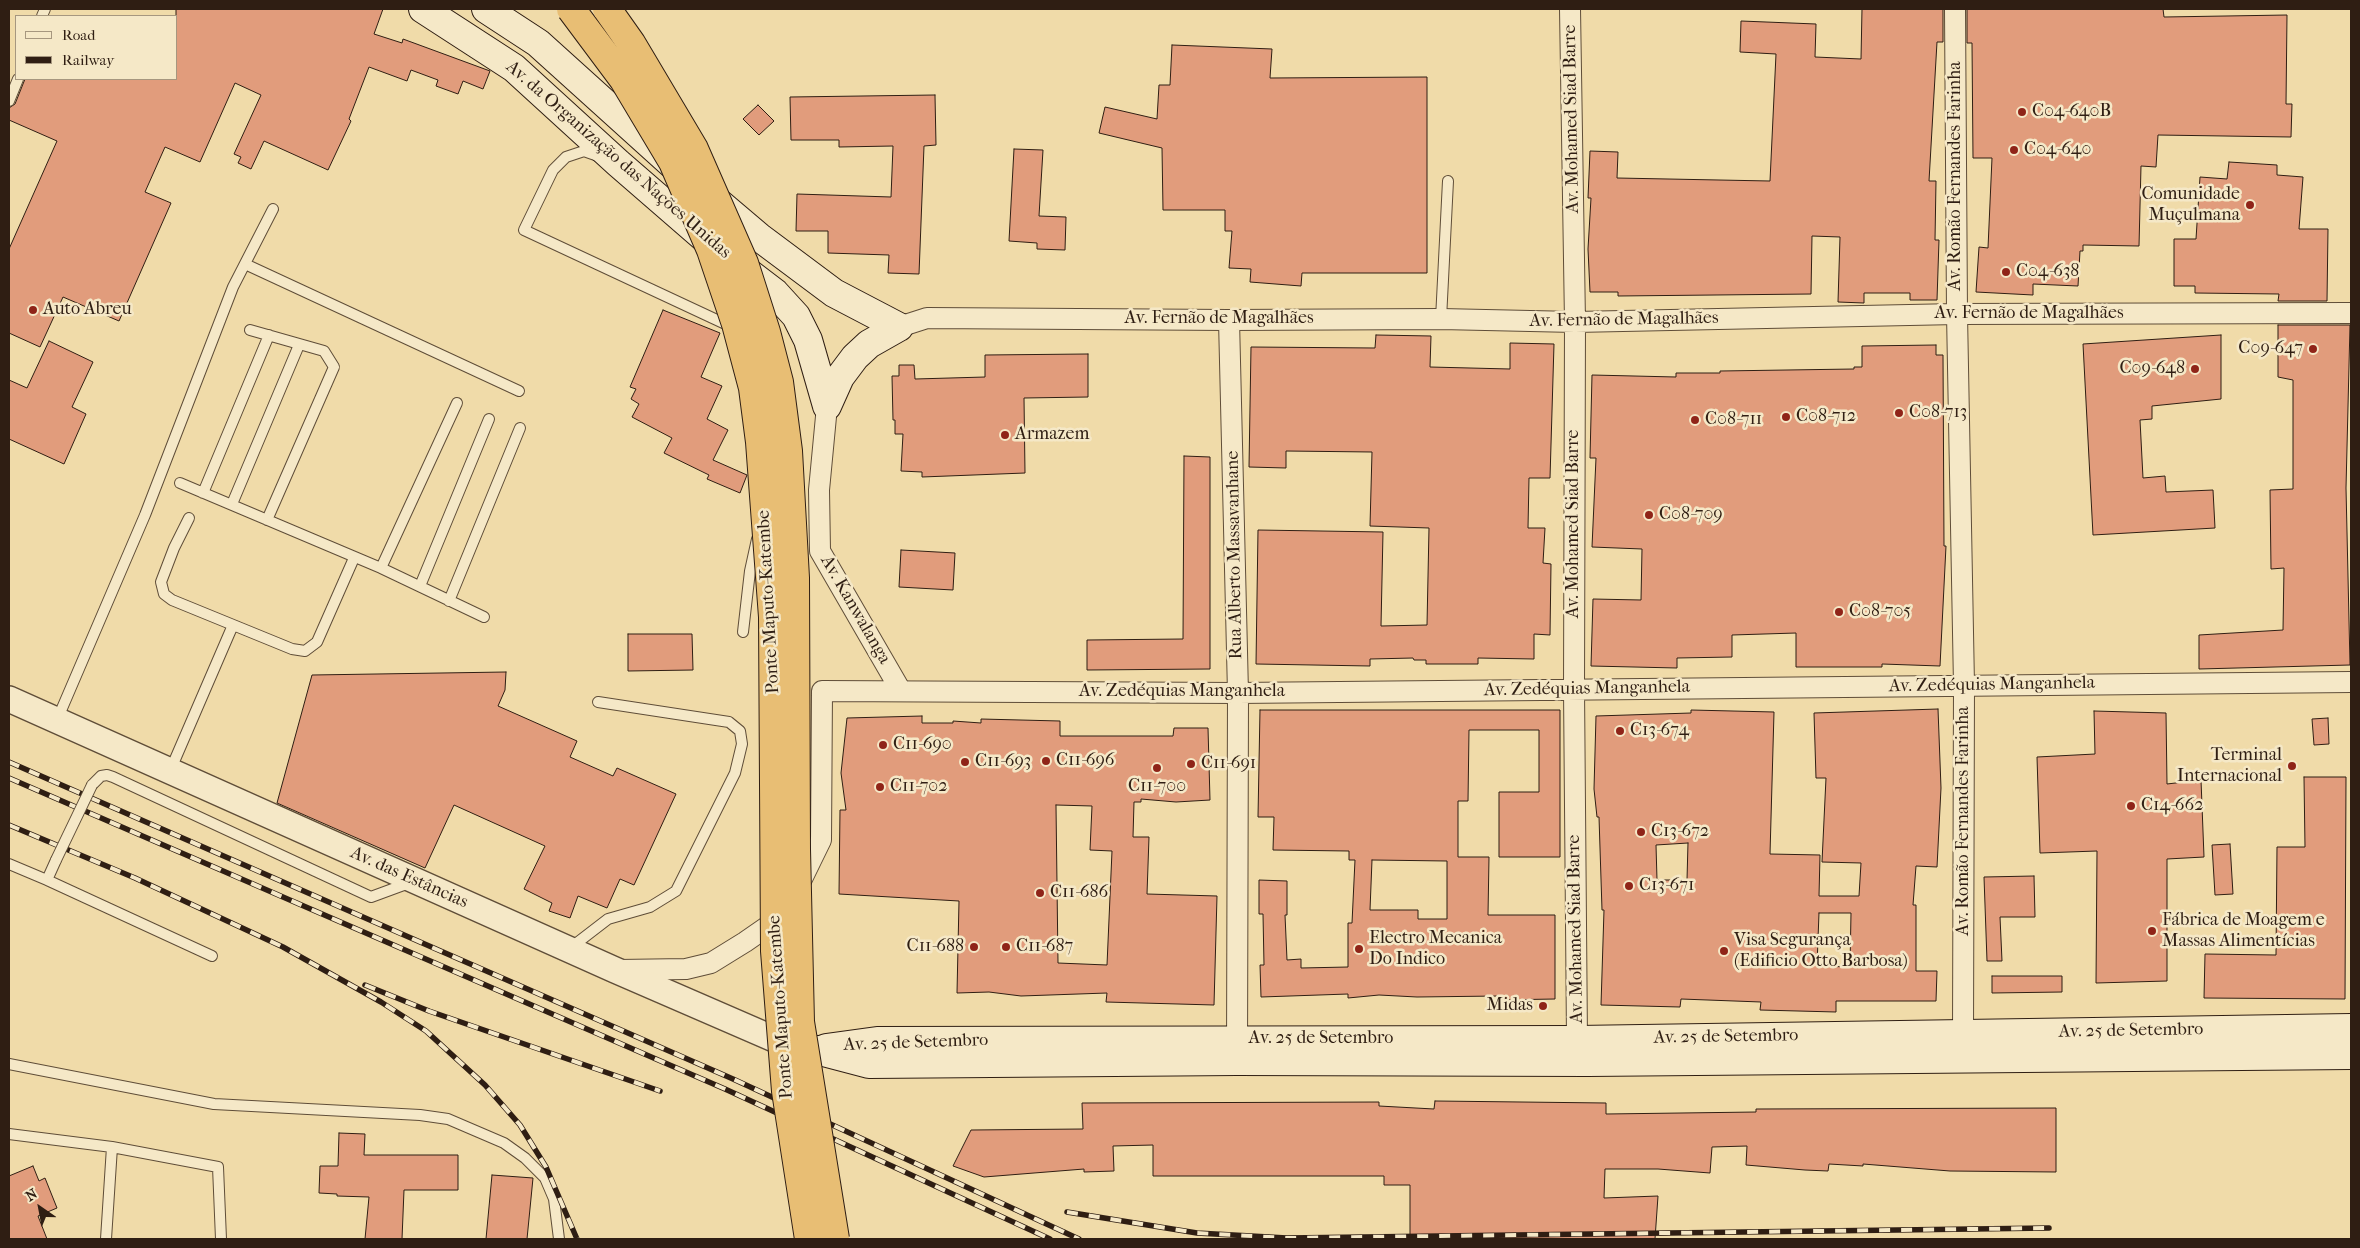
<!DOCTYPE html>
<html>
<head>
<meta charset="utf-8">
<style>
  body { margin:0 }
  #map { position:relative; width:2360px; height:1248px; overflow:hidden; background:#f0dba9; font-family:"IM FELL French Canon",serif }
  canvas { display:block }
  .frame { position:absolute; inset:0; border:10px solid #2f1e13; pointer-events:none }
  .legend { position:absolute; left:15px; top:15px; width:162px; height:65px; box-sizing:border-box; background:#f5e8c7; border:1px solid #a6977f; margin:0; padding:6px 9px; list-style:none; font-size:15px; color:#2f1e13 }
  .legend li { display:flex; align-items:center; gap:10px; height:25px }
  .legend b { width:25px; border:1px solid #a6977f }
  .north { position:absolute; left:15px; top:1183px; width:50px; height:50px; -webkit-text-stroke:4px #f5e8c7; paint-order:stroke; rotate:327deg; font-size:14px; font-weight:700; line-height:20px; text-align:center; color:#2f1e13 }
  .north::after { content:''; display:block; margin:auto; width:18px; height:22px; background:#2f1e13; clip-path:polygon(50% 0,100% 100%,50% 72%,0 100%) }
</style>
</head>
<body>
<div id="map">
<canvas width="2360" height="1248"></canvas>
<div class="frame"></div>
<ul class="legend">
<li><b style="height:6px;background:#f5e8c7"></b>Road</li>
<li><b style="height:6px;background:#2f1e13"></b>Railway</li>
</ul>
<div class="north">N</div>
</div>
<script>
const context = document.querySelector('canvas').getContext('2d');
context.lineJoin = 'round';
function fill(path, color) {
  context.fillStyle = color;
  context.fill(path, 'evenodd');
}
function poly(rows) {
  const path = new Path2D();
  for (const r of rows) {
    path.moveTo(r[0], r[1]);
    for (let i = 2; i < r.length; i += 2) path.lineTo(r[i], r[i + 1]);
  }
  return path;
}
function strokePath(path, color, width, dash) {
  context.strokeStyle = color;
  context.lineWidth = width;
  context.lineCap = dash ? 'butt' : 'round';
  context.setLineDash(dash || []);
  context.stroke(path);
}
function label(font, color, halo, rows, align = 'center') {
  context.font = font + ' "IM FELL French Canon",serif';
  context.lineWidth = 5;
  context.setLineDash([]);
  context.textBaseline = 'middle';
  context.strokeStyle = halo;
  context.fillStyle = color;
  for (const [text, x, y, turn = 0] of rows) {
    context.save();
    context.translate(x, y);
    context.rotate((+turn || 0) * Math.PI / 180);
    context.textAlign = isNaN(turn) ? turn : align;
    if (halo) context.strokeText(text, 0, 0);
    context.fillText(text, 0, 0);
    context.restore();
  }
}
const building = poly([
  [176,9,383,9,374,34,402,43,403,39,490,71,483,89,463,81,458,94,436,86,438,80,411,70,407,81,369,67,349,119,351,121,328,170,264,141,251,169,238,163,241,157,234,154,261,95,235,83,200,162,165,147,145,192,171,203,119,321,63,297,40,347,9,333,9,249,57,141,9,120,9,108,15,104,25,79,176,79,176,9],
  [1862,9,1943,9,1943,42,1937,42,1929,181,1936,181,1935,240,1939,240,1937,300,1910,300,1910,293,1864,293,1864,303,1838,302,1840,237,1812,236,1811,294,1618,296,1618,292,1590,292,1588,249,1591,198,1588,198,1590,151,1618,152,1617,178,1770,181,1776,54,1740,52,1741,21,1816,24,1815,57,1861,59,1862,9],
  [1967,9,2163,9,2164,17,2287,15,2286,104,2292,104,2291,137,2158,135,2156,167,2141,166,2139,246,2083,245,2083,251,2080,251,2078,286,2033,284,2033,295,1976,292,1979,247,1988,248,1992,158,1973,158,1972,43,1967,43,1967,9],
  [1172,45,1272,49,1270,78,1427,77,1427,273,1302,273,1301,286,1250,282,1251,269,1229,268,1232,231,1225,231,1225,210,1163,210,1162,148,1099,133,1105,107,1157,119,1159,85,1170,85,1172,45],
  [935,95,936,145,924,146,919,274,888,273,889,255,828,253,828,231,796,231,797,194,891,197,893,146,839,147,839,140,791,140,790,97,935,95],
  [758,105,774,121,759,135,743,119,758,105],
  [1014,149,1043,150,1039,216,1066,217,1065,250,1037,249,1037,243,1009,241,1014,149],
  [2229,162,2277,165,2277,175,2303,177,2299,229,2328,229,2327,301,2278,301,2279,294,2195,293,2195,286,2174,286,2174,239,2196,239,2200,177,2227,179,2229,162],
  [663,310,720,333,701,377,722,386,707,419,728,430,713,460,747,475,740,493,707,479,709,475,664,453,672,438,632,417,639,404,631,399,636,389,630,387,663,310],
  [2278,325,2350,325,2346,488,2350,665,2199,669,2199,635,2283,630,2284,568,2271,569,2270,490,2293,489,2293,380,2278,377,2278,325],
  [1376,335,1431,336,1430,367,1510,369,1510,343,1554,344,1550,478,1529,478,1528,528,1545,528,1543,563,1551,564,1550,635,1534,634,1534,659,1478,658,1478,664,1426,664,1426,660,1414,660,1413,658,1370,659,1370,666,1256,664,1258,530,1383,532,1381,626,1427,625,1429,528,1370,526,1372,452,1286,451,1286,468,1249,467,1251,347,1375,348,1376,335],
  [2221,335,2221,399,2152,406,2152,419,2140,420,2143,478,2165,476,2166,492,2213,490,2215,528,2093,535,2083,344,2221,335],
  [49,341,93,362,72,407,86,414,64,464,9,439,9,380,27,388,49,341],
  [1936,345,1936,355,1943,355,1944,546,1946,546,1940,666,1882,664,1882,667,1796,667,1796,633,1732,635,1732,657,1677,658,1677,668,1591,666,1593,599,1641,600,1642,549,1592,547,1596,458,1590,458,1592,375,1676,377,1676,373,1720,373,1720,371,1854,369,1854,367,1862,367,1862,346,1936,345],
  [1088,354,1088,397,1024,398,1025,473,922,477,922,472,901,471,903,434,895,434,895,420,893,420,892,376,899,376,899,365,914,365,915,379,985,377,985,355,1088,354],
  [1184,456,1210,457,1210,669,1087,670,1087,640,1183,639,1184,456],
  [901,550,955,553,953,590,899,587,901,550],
  [628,634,692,634,693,670,628,671,628,634],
  [506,672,505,690,498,706,577,741,570,757,613,776,617,768,676,794,634,885,620,879,607,908,578,896,570,918,549,911,552,903,524,889,545,846,454,805,425,868,277,803,312,675,506,672],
  [1938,709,1941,788,1937,867,1916,866,1913,905,1916,905,1916,971,1937,971,1936,1001,1836,1001,1836,1012,1760,1010,1761,1002,1681,999,1680,1007,1601,1005,1604,910,1602,910,1599,817,1597,817,1594,789,1596,716,1691,713,1691,710,1774,712,1770,854,1820,855,1819,896,1859,896,1861,863,1822,862,1826,778,1816,778,1814,713,1938,709],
  [1688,843,1687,880,1657,880,1656,845,1688,843],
  [1819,913,1851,913,1850,967,1817,966,1819,913],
  [1260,710,1560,710,1560,857,1499,857,1499,792,1539,792,1539,730,1469,730,1468,801,1458,801,1458,857,1489,857,1488,915,1555,915,1555,999,1498,1000,1498,996,1417,997,1379,995,1348,998,1348,994,1261,997,1260,965,1264,965,1263,914,1259,914,1259,880,1287,881,1287,915,1285,915,1287,960,1301,959,1301,968,1348,967,1348,923,1352,923,1355,860,1349,860,1349,851,1273,850,1274,817,1258,817,1260,710],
  [1372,860,1447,861,1447,919,1418,919,1418,910,1370,910,1372,860],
  [2094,711,2166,713,2167,784,2201,780,2204,857,2167,859,2167,981,2096,983,2097,851,2040,853,2037,757,2095,754,2094,711],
  [922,716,922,723,953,723,953,721,981,723,981,719,1060,721,1060,736,1173,736,1174,728,1208,728,1210,800,1176,802,1141,799,1141,802,1134,802,1133,837,1149,837,1147,894,1217,896,1214,1005,1106,1002,1107,993,1021,996,989,992,957,993,959,901,839,894,840,810,846,810,841,773,847,718,922,716],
  [1056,805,1092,806,1090,850,1112,851,1107,965,1058,963,1056,805],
  [2328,718,2329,744,2314,745,2312,719,2328,718],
  [2304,777,2346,777,2345,999,2204,998,2205,954,2276,955,2277,847,2305,847,2304,777],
  [2230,844,2233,894,2215,895,2212,845,2230,844],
  [2034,876,2035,917,2000,917,2002,961,1987,961,1984,877,2034,876],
  [1992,976,2062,976,2062,992,1992,993,1992,976],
  [1435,1101,1606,1103,1606,1114,1756,1112,1756,1109,2056,1108,2056,1172,1950,1171,1863,1164,1863,1166,1829,1164,1828,1171,1805,1170,1746,1165,1747,1146,1712,1147,1710,1173,1658,1169,1605,1169,1604,1198,1658,1196,1655,1239,1410,1239,1410,1185,1384,1185,1384,1176,1153,1176,1153,1145,1113,1146,1114,1171,1084,1172,1084,1169,984,1177,953,1166,971,1130,1083,1129,1082,1103,1379,1102,1379,1106,1434,1109,1435,1101],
  [339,1133,365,1134,364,1155,458,1155,458,1190,404,1190,402,1239,365,1239,369,1197,337,1196,337,1194,319,1193,320,1166,338,1166,339,1133],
  [33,1166,39,1181,45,1178,57,1208,38,1216,47,1239,9,1239,9,1176,33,1166],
  [492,1175,533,1178,527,1239,486,1239,492,1175]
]);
fill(building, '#e19c7c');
strokePath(building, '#2f1e13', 1);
const service = poly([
  [42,16,45,9],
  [9,101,18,79],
  [598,156,584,151,566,157,553,170,524,230,734,328],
  [245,264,519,391],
  [1441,319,1448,181],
  [250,330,324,351,334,367,267,520],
  [180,483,381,568,484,617],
  [203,493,269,335],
  [232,504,299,345],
  [189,518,174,548,161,582,164,594,172,600,292,649,305,651,317,642,354,558],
  [381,568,457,403],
  [420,586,489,419],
  [449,601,520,428],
  [743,632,750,571,757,539],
  [57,720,145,515,233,287,273,209],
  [170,771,233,625],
  [92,785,101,776,107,775,113,777,371,897,409,883],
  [56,860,47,880,212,956],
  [9,864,47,880],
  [569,949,608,919,650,907,676,891,735,773,742,744,740,731,729,722,598,702],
  [9,1064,214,1104,420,1115,448,1119,504,1143,525,1158,545,1178,554,1199,559,1239],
  [9,1134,112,1147,218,1167,221,1239],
  [106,1239,112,1147]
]);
const minor = poly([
  [1570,9,1575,322,1574,689,1577,1040],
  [1955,9,1957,314,1964,685,1963,1033],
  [1229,320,1238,693,1237,1054],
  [899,327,927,318,1229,320,1441,319,1575,322,1957,314,2351,313],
  [827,406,819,490,820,551,901,691],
  [799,885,821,840,822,691,1238,693,2351,682],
  [619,970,686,969,711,963,745,942,771,924,780,913]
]);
const tertiary = poly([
  [9,699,615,970,781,1042,800,1047]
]);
const secondary = poly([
  [423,9,514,68,618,163,716,248,775,293,796,316,808,340,827,406],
  [486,9,538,43,672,164],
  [713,198,759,237,834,293,899,327],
  [827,406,840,377,855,357,869,344,899,327],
  [826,1048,877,1041,1577,1040,2351,1028],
  [812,1049,869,1064,1237,1061,1588,1062,2351,1055]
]);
strokePath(service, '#5f4d38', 12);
strokePath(minor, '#5f4d38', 22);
strokePath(tertiary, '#5f4d38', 28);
strokePath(secondary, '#2f1e13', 30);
strokePath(service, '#f5e8c7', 10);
strokePath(minor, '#f5e8c7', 20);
strokePath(tertiary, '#f5e8c7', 25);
strokePath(secondary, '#f5e8c7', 28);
const rail = poly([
  [9,762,733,1079,1079,1239],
  [9,778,725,1089,1050,1239],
  [9,825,135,878,283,947,381,1002,426,1031,485,1085,520,1125,546,1167,577,1239],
  [365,985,429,1011,660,1091],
  [1067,1212,1197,1233,1287,1238,2049,1228]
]);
strokePath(rail, '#2f1e13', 5.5);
strokePath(rail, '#f5e8c7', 4, [11]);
const serviceBridge = poly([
  [56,860,92,785]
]);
const trunkBridge = poly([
  [571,9,624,80,673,162,711,250,736,324,753,388,760,442,773,617,775,951,786,1091,809,1239],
  [607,9,631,43,694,149,744,263,766,332,779,382,788,451,795,578,796,849,800,1022,835,1239]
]);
strokePath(serviceBridge, '#5f4d38', 12, []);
strokePath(trunkBridge, '#2f1e13', 30, []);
strokePath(serviceBridge, '#f5e8c7', 10);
strokePath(trunkBridge, '#e8be74', 28);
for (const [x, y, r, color] of [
  [2022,112,5,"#8f2418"],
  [2014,150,5,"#8f2418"],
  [2250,205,5,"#8f2418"],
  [2006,272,5,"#8f2418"],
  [33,310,5,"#8f2418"],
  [2313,349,5,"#8f2418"],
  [2195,369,5,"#8f2418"],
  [1899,413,5,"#8f2418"],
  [1786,417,5,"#8f2418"],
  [1695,420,5,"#8f2418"],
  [1005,435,5,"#8f2418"],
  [1649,515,5,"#8f2418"],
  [1839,612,5,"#8f2418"],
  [1620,731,5,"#8f2418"],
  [883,745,5,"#8f2418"],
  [1046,761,5,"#8f2418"],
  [965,762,5,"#8f2418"],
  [1191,764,5,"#8f2418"],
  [2292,766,5,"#8f2418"],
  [1157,768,5,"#8f2418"],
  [880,787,5,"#8f2418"],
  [2131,806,5,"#8f2418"],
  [1641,832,5,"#8f2418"],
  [1629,886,5,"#8f2418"],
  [1040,893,5,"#8f2418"],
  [2152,931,5,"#8f2418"],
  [974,947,5,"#8f2418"],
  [1006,947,5,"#8f2418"],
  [1359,949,5,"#8f2418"],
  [1724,951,5,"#8f2418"],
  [1543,1006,5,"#8f2418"]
]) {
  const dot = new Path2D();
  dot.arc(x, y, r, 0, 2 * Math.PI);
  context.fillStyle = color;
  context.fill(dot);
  strokePath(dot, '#f5e8c7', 2);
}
label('18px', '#2f1e13', '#f5e8c7', [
  ["C04-640B",2032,112],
  ["C04-640",2024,150],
  ["Comunidade",2240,195,"right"],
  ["Muçulmana",2240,216,"right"],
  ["C04-638",2016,272],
  ["Auto Abreu",43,310],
  ["C09-647",2303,349,"right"],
  ["C09-648",2185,369,"right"],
  ["C08-713",1909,413],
  ["C08-712",1796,417],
  ["C08-711",1705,420],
  ["Armazem",1015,435],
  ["C08-709",1659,515],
  ["C08-705",1849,612],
  ["C13-674",1630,731],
  ["C11-690",893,745],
  ["Terminal",2282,756,"right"],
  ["Internacional",2282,777,"right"],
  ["C11-696",1056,761],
  ["C11-693",975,762],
  ["C11-691",1201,764],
  ["C11-702",890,787],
  ["C11-700",1157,787,"center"],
  ["C14-662",2141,806],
  ["C13-672",1651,832],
  ["C13-671",1639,886],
  ["C11-686",1050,893],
  ["Fábrica de Moagem e",2162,921],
  ["Massas Alimentícias",2162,942],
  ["Electro Mecanica",1369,939],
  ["Do Indico",1369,960],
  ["Visa Segurança",1734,941],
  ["(Edificio Otto Barbosa)",1734,962],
  ["C11-688",964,947,"right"],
  ["C11-687",1016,947],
  ["Midas",1533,1006,"right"]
], 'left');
label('18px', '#2f1e13', '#f5e8c7', [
  ["Av. Mohamed Siad Barre",1572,119,-91],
  ["Av. da Organização das Nações Unidas",618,160,41],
  ["Av. Romão Fernandes Farinha",1956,176,-90],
  ["Av. Fernão de Magalhães",2029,314],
  ["Av. Fernão de Magalhães",1219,319],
  ["Av. Fernão de Magalhães",1624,320,-1],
  ["Av. Mohamed Siad Barre",1574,524,-90],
  ["Rua Alberto Massavanhane",1235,555,-91],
  ["Ponte Maputo-Katembe",769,602,-93],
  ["Av. Kanwalanga",855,610,60],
  ["Av. Zedéquias Manganhela",1992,685,-1],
  ["Av. Zedéquias Manganhela",1587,689,-1],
  ["Av. Zedéquias Manganhela",1182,692],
  ["Av. Romão Fernandes Farinha",1964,821,-90],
  ["Av. das Estâncias",409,878,24],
  ["Av. Mohamed Siad Barre",1576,929,-91],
  ["Ponte Maputo-Katembe",781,1007,-94],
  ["Av. 25 de Setembro",2131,1031,-1],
  ["Av. 25 de Setembro",1726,1037,-1],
  ["Av. 25 de Setembro",1321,1039],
  ["Av. 25 de Setembro",916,1043,-2]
]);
</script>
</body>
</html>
